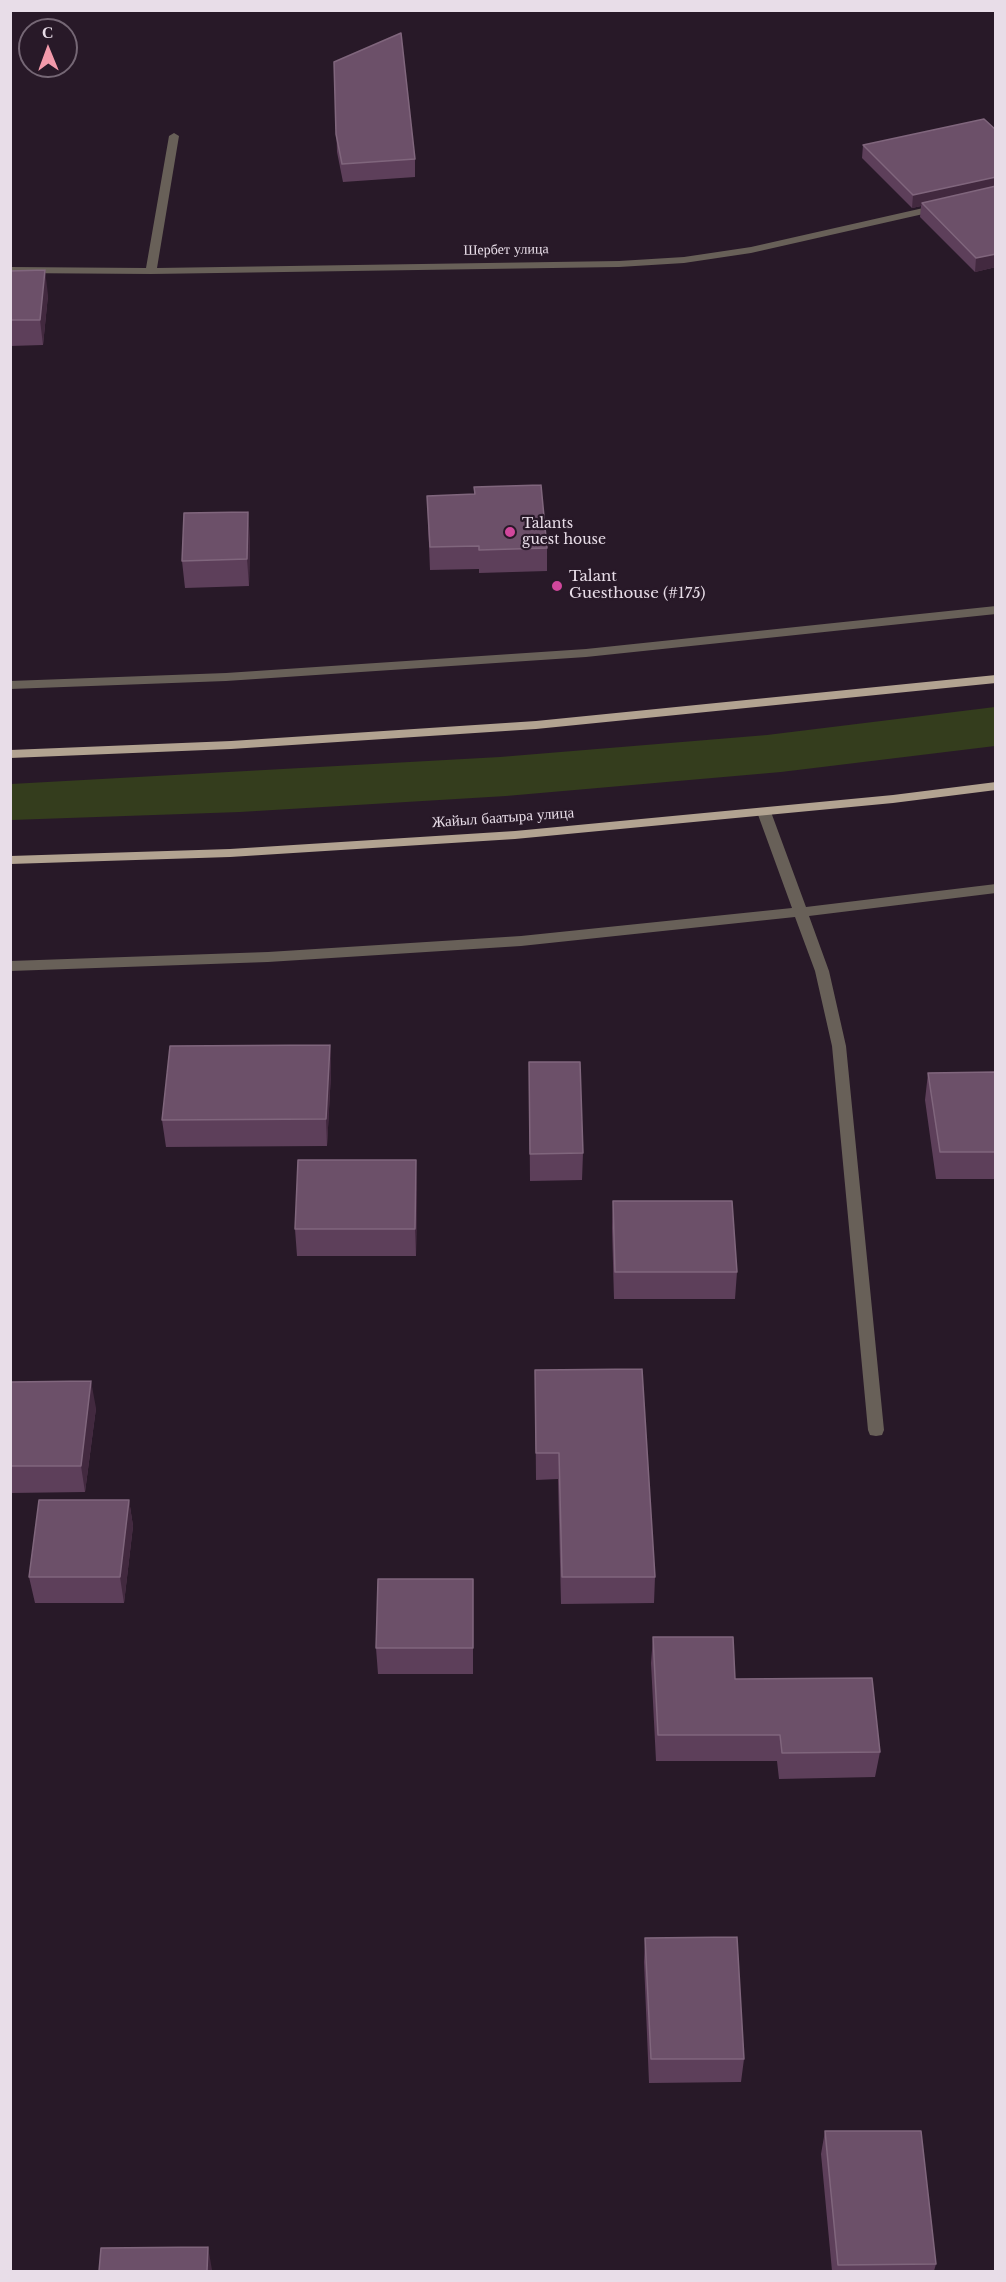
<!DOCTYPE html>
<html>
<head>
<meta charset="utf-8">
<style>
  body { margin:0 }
  #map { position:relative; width:1006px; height:2282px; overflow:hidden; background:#281928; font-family:"Libre Baskerville",serif }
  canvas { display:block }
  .frame { position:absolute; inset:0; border:12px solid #e8dde8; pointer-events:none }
  .north { position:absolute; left:18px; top:18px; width:60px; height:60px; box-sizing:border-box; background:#281928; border:2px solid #756775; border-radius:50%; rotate:359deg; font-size:16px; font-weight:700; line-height:24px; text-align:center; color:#e8dde8 }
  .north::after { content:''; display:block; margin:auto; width:21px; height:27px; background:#f39aab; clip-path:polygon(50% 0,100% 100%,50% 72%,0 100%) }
</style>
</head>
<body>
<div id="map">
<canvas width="1006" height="2282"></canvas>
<div class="frame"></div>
<div class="north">С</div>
</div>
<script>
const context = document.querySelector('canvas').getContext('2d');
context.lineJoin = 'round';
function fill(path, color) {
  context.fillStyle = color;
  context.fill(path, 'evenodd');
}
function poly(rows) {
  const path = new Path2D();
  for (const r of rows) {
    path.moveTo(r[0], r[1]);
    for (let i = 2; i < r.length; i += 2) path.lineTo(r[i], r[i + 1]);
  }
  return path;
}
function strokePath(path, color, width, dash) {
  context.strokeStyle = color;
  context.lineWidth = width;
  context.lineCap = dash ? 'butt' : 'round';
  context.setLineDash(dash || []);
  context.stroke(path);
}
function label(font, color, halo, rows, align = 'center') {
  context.font = font + ' "Libre Baskerville",serif';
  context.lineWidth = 4.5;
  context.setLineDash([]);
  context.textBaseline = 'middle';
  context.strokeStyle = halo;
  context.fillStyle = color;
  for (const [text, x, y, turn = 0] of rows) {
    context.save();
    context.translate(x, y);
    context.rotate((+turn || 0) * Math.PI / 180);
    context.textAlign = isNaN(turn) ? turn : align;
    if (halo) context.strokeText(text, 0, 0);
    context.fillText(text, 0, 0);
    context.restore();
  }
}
fill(poly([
  [995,707,995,746,781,772,506,796,240,812,11,820,11,784,500,757,767,735]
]), '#343d1d');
fill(poly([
  [174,133,179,136,157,268,619,261,684,257,751,247,941,204,946,207,941,210,751,253,684,263,619,267,151,274,10,273,10,267,146,268,169,136,174,133],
  [996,606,996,614,586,657,226,681,10,689,10,681,226,673,586,649,996,606],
  [764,808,771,812,806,907,996,884,996,893,809,916,829,971,846,1046,884,1430,882,1435,876,1436,870,1435,868,1430,832,1046,815,971,795,917,521,946,268,962,10,971,10,961,268,952,521,936,792,908,757,812,764,808]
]), '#686058');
fill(poly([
  [996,675,996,683,536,729,231,749,10,758,10,750,231,741,536,721,996,675],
  [996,782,996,790,893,803,515,839,230,857,10,864,10,856,230,849,515,831,893,795,996,782]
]), '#b2a391');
fill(poly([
  [334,62,415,159,415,177,343,182,337,152],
  [996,130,996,267,975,272,920,217,921,206,912,208,862,158,863,145],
  [10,271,48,295,43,345,10,346],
  [474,487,547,548,547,571,479,573,479,569,430,570,427,496,474,494],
  [250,538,249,586,185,588,182,561],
  [330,1045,331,1073,327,1146,166,1147,162,1120],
  [529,1062,583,1153,582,1180,530,1181],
  [996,1072,996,1179,936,1179,925,1100,928,1073],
  [417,1187,416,1256,297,1256,295,1229],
  [613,1201,737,1272,735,1299,614,1299,612,1228],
  [535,1370,655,1577,654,1603,561,1604,558,1479,536,1480],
  [10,1382,96,1408,85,1492,10,1493],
  [129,1500,133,1526,124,1603,35,1603,29,1577],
  [473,1579,473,1674,378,1674,376,1648],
  [653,1637,880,1752,875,1777,779,1779,777,1761,656,1761,651,1663],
  [645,1938,744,2059,741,2082,649,2083,644,1962],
  [825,2131,936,2264,934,2271,832,2271,821,2154]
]), '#5d3f5a');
fill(poly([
  [996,177,996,190,922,203,921,206,912,208,913,195],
  [996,254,996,267,975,272,976,258],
  [45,270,48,295,43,345,40,320],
  [248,512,250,538,249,586,247,559],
  [330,1045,331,1073,327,1146,326,1119],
  [416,1160,417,1187,416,1256,415,1229],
  [91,1381,96,1408,85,1492,81,1466],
  [129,1500,133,1526,124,1603,120,1577],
  [208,2247,212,2270,212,2271,207,2271]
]), '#42293f');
const building = poly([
  [401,33,415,159,342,164,336,134,334,62,401,33],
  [984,119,996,130,996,177,913,195,863,145,984,119],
  [996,186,996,254,976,258,922,203,996,186],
  [45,270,40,320,10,320,10,271,45,270],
  [541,485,547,548,479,550,479,546,430,547,427,496,475,494,474,487,541,485],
  [248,512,247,559,182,561,184,513,248,512],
  [330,1045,326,1119,162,1120,170,1046,330,1045],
  [529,1062,580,1062,583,1153,530,1154,529,1062],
  [996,1072,996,1152,940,1152,928,1073,996,1072],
  [298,1160,416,1160,415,1229,295,1229,298,1160],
  [613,1201,732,1201,737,1272,615,1272,613,1201],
  [642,1369,655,1577,562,1577,559,1453,536,1453,535,1370,642,1369],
  [91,1381,81,1466,10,1466,10,1382,91,1381],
  [39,1500,129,1500,120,1577,29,1577,39,1500],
  [378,1579,473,1579,473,1648,376,1648,378,1579],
  [653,1637,733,1637,735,1679,872,1678,880,1752,782,1753,780,1735,658,1735,653,1637],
  [737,1937,744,2059,651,2059,645,1938,737,1937],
  [825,2131,921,2131,936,2264,838,2265,825,2131],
  [208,2247,207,2271,99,2271,101,2248,208,2247]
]);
fill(building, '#6c5069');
strokePath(building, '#80667d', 1.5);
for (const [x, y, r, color] of [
  [510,532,6,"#d1479c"],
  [557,586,6,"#d1479c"]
]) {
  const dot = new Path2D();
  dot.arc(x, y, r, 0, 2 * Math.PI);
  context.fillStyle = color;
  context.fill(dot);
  strokePath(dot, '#281928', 2);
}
label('14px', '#e8dde8', '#281928', [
  ["Шербет улица",506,250,-1]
]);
label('14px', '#e8dde8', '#281928', [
  ["Talants",522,524],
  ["guest house",522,540]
], 'left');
label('15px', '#e8dde8', '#281928', [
  ["Talant",569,577],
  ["Guesthouse (#175)",569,594]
], 'left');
label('15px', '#e8dde8', '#281928', [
  ["Жайыл баатыра улица",503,818,-4]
]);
</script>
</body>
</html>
